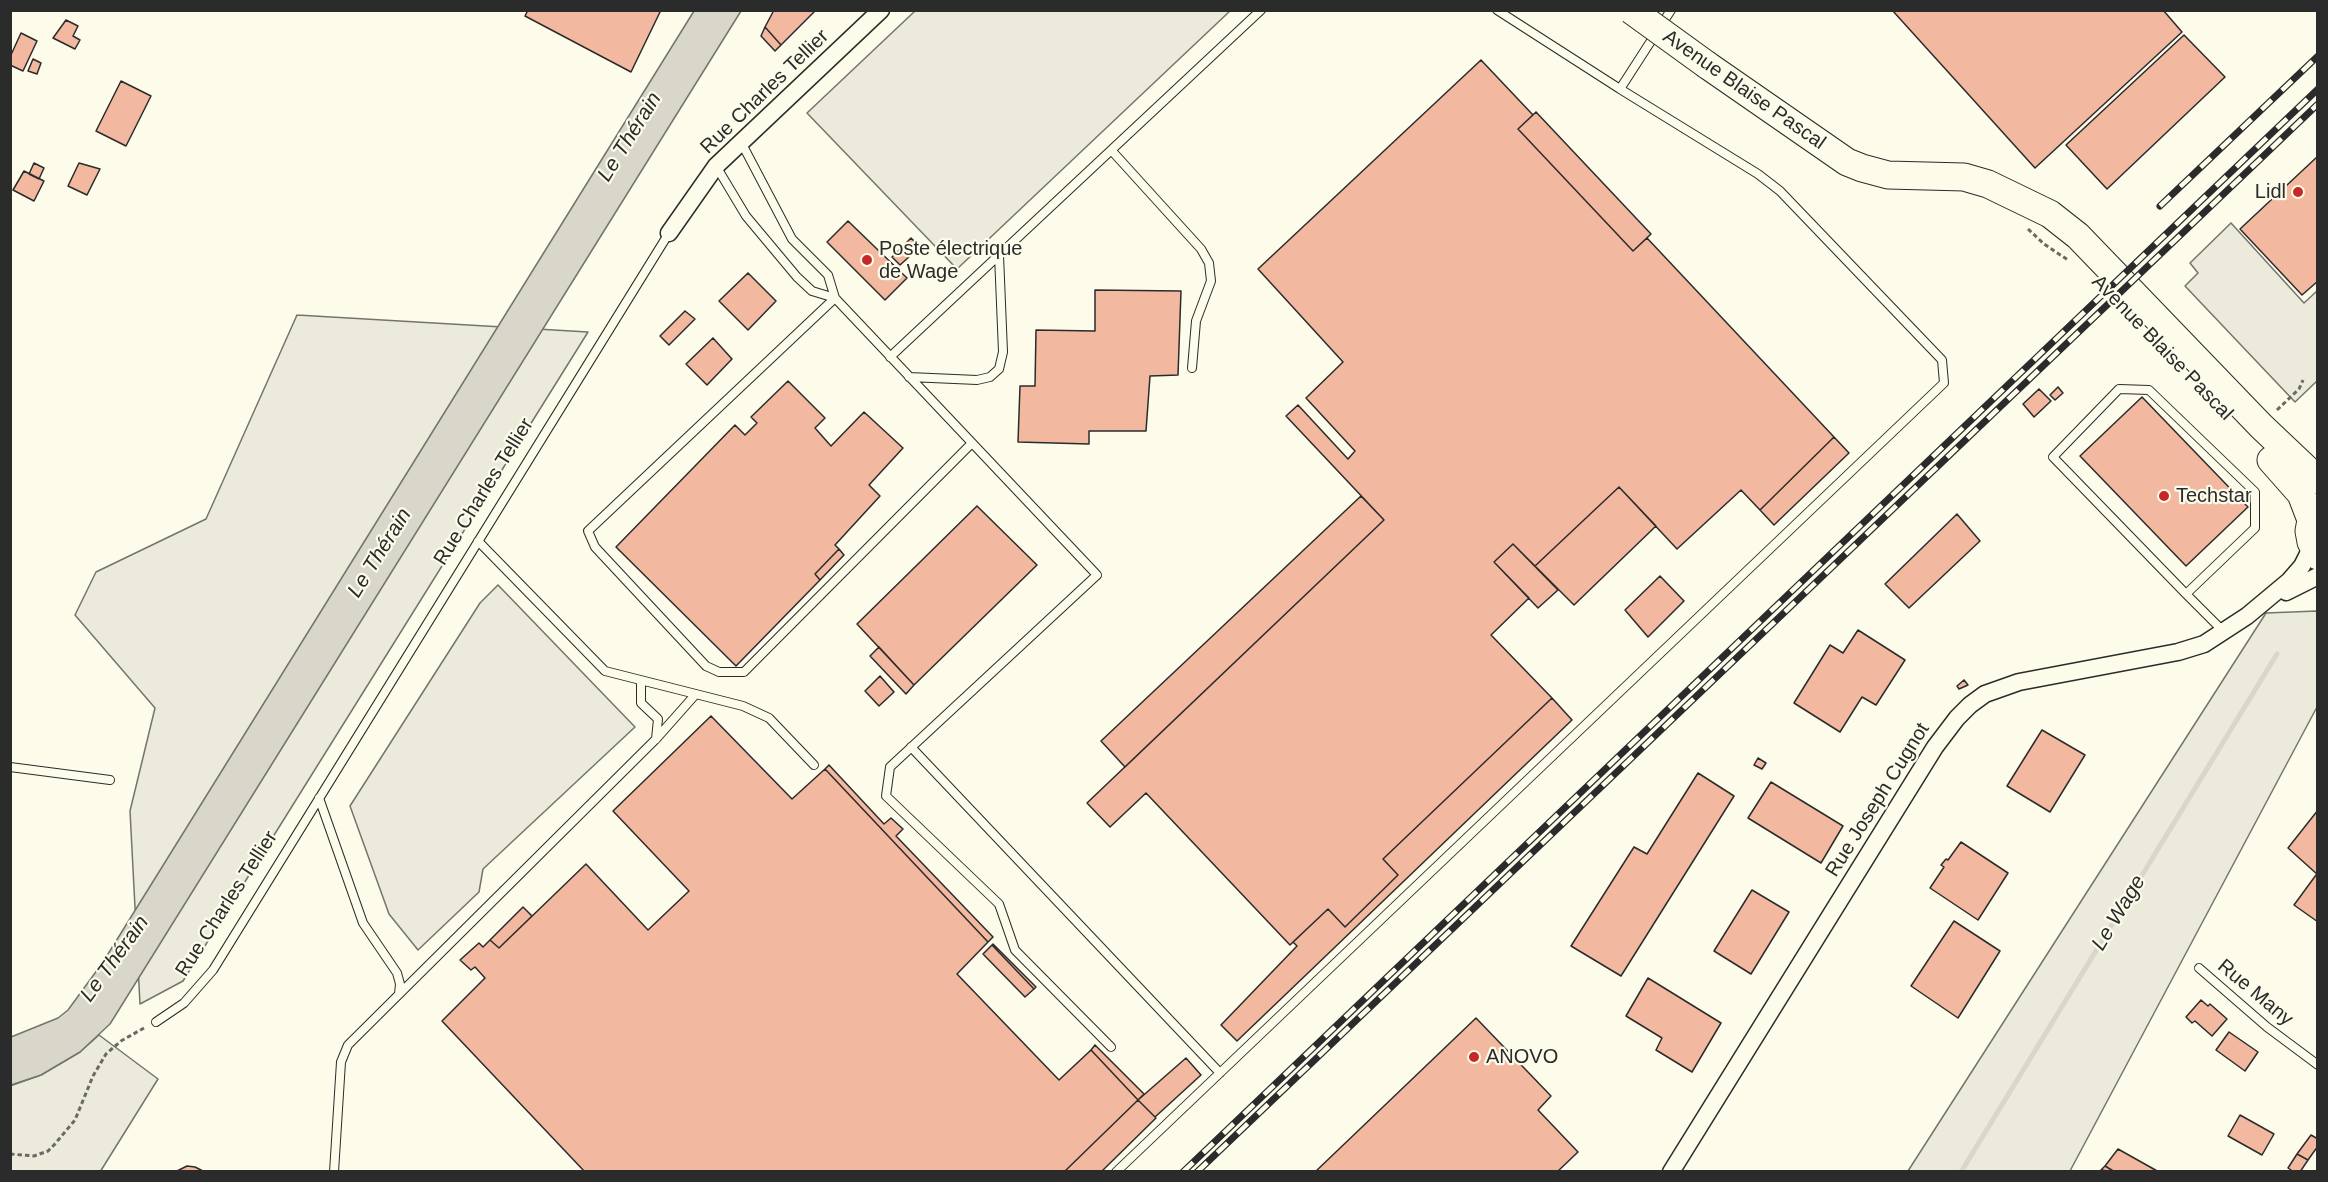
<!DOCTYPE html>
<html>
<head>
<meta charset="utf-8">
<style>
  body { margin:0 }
  #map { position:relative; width:2328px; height:1182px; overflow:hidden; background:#fdfbea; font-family:Arial,sans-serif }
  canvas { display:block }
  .frame { position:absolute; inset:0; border:12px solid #2b2b2b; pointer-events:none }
</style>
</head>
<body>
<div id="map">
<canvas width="2328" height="1182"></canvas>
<div class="frame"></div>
</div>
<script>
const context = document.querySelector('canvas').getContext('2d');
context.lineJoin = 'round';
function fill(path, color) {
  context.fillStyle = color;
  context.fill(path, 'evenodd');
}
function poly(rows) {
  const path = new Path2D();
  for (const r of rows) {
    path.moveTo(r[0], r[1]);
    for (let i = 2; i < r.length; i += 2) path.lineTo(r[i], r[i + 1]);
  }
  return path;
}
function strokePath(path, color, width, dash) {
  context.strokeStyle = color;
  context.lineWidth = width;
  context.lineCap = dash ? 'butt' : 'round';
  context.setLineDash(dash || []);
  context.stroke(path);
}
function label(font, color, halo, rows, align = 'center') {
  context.font = font + ' Arial,sans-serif';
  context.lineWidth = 4.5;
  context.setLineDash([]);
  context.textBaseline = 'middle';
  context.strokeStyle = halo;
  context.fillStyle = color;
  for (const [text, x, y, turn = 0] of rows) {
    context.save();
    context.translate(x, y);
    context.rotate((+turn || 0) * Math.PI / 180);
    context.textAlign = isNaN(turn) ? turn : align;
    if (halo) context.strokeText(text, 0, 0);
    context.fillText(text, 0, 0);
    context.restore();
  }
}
const green = poly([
  [297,315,588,332,183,981,140,1004,130,811,155,708,75,615,96,572,206,519,297,315],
  [2317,611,2317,707,2070,1171,1908,1171,2266,613,2317,611],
  [99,1035,158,1079,100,1172,11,1171,10,1086,41,1075,80,1052,99,1035]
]);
fill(green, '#ecebdb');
strokePath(green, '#74746e', 1.5);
const parking = poly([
  [915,11,915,10,1230,11,957,269,807,113,915,11],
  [2231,223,2304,303,2317,291,2317,381,2295,402,2185,286,2198,273,2190,263,2231,223],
  [498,585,635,727,483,869,479,892,418,950,389,914,350,806,480,603,498,585]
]);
fill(parking, '#eceadb');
strokePath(parking, '#74746e', 1.5);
const water = poly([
  [694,11,741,11,110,1024,80,1052,41,1075,11,1085,11,1037,58,1018,68,1010,103,962,694,11]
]);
fill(water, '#d8d7c9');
strokePath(water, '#74746e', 1.5);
strokePath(poly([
  [1961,1172,2277,654]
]), '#d8d7c9', 5);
const building = poly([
  [528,10,661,10,631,72,525,16,528,10],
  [774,10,816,10,781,45,765,27,774,10],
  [1892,10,2163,10,2182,32,2035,168,1892,10],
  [66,20,78,26,73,36,80,40,75,49,53,38,66,20],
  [765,27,781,45,775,51,761,36,765,27],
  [21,33,37,41,23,71,10,65,10,57,21,33],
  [2184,35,2225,77,2107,189,2066,145,2184,35],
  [33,59,41,63,37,74,28,71,33,59],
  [1481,60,1533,115,1518,129,1633,251,1647,238,1834,437,1760,510,1741,490,1677,549,1619,487,1535,566,1513,544,1494,562,1529,598,1491,635,1552,698,1383,859,1398,875,1345,927,1328,909,1290,945,1146,793,1110,827,1087,803,1384,520,1286,416,1298,405,1348,459,1355,451,1306,398,1343,362,1258,269,1481,60],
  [121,81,151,96,126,146,96,131,121,81],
  [1536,112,1651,234,1633,251,1518,129,1536,112],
  [2318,156,2318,281,2302,295,2240,229,2318,156],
  [34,163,44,168,39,179,29,174,34,163],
  [79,163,100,169,87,195,68,186,79,163],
  [24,171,44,181,34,201,13,190,24,171],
  [848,221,907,278,885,300,827,242,848,221],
  [911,238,920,247,900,265,892,257,911,238],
  [748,273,776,301,748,330,719,301,748,273],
  [1095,290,1181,291,1178,375,1150,376,1146,431,1089,431,1089,444,1018,442,1020,386,1035,386,1036,330,1095,331,1095,290],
  [685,311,695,319,669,345,660,336,685,311],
  [713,338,732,359,707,385,686,364,713,338],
  [788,381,825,418,815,428,831,446,864,412,903,448,869,485,880,496,835,545,839,549,815,574,820,580,736,666,616,547,735,425,745,435,757,423,751,417,788,381],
  [2058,387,2063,393,2055,400,2050,395,2058,387],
  [2039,389,2051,401,2034,417,2023,404,2039,389],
  [2142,397,2248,507,2186,566,2080,456,2142,397],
  [1834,437,1849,453,1774,525,1760,510,1834,437],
  [1619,487,1656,526,1574,605,1535,566,1619,487],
  [1361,496,1384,520,1125,767,1101,741,1361,496],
  [977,506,1037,565,914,685,857,624,977,506],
  [1957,514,1980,541,1909,608,1885,584,1957,514],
  [1513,544,1558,590,1538,608,1494,562,1513,544],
  [839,549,844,555,820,580,815,574,839,549],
  [1660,576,1684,601,1648,637,1625,610,1660,576],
  [1858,630,1905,660,1876,705,1862,697,1840,732,1794,703,1830,645,1843,653,1858,630],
  [879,647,914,685,906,694,870,656,879,647],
  [880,676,894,692,879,706,865,691,880,676],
  [1964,680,1968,685,1959,689,1957,686,1964,680],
  [1552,698,1572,720,1237,1041,1221,1025,1297,946,1293,942,1328,909,1345,927,1398,875,1383,859,1552,698],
  [711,716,792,799,825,769,988,942,957,974,1059,1080,1091,1050,1138,1100,1064,1172,585,1172,442,1021,485,978,475,967,471,970,460,960,479,943,483,947,490,940,499,948,586,864,648,930,689,891,613,811,711,716],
  [2042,730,2085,755,2050,812,2007,786,2042,730],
  [1758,758,1766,763,1762,769,1754,765,1758,758],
  [829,765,884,824,891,818,903,829,896,836,993,937,988,942,825,769,829,765],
  [1698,773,1734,796,1621,976,1571,946,1634,847,1647,854,1698,773],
  [1771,782,1843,826,1821,863,1748,818,1771,782],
  [2318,810,2318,875,2288,848,2318,810],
  [1961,842,2008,873,1978,920,1930,888,1944,867,1941,865,1946,859,1948,860,1961,842],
  [2316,875,2318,876,2318,922,2294,905,2316,875],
  [1752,890,1789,912,1751,974,1714,951,1752,890],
  [523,907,532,916,499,948,490,940,523,907],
  [1954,921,2000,951,1958,1018,1911,986,1954,921],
  [993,944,1036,987,1034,989,992,945,993,944],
  [992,945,1034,989,1025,997,983,954,992,945],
  [1648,978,1721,1023,1692,1072,1656,1050,1662,1038,1626,1016,1648,978],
  [2201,1000,2208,1006,2210,1004,2227,1019,2212,1036,2195,1021,2192,1023,2186,1017,2201,1000],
  [1476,1018,1551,1096,1538,1110,1578,1152,1557,1172,1315,1172,1476,1018],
  [2229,1032,2258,1052,2245,1071,2216,1050,2229,1032],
  [1095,1045,1144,1094,1138,1100,1091,1050,1095,1045],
  [1186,1058,1201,1075,1155,1117,1138,1100,1186,1058],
  [1138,1100,1156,1118,1101,1172,1064,1172,1138,1100],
  [2240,1115,2274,1134,2262,1155,2228,1136,2240,1115],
  [2311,1135,2318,1139,2318,1146,2308,1160,2297,1154,2311,1135],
  [2118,1149,2159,1172,2115,1172,2105,1166,2118,1149],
  [2297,1154,2308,1160,2300,1172,2294,1172,2288,1168,2297,1154],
  [187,1166,195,1167,205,1172,175,1172,187,1166],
  [2105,1166,2115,1172,2101,1170,2105,1166]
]);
fill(building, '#f2b8a0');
strokePath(building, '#2b2b2b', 1.5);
const lane = poly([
  [1497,10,1620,89],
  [741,142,792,239,828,275,835,298,1097,575,890,767,886,796,999,904,1015,950,1111,1047],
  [1112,151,1201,249,1209,263,1211,281,1196,321,1192,368],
  [716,166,746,216,797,277,812,291,835,298],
  [835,298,588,531,595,547,706,666,719,672,744,672,972,443],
  [890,357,1261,10],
  [909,377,977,380,990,377,999,369,1003,352,999,255],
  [478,541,605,671,743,706,769,718,814,765],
  [2186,594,2053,457,2119,389,2149,390,2255,492,2255,528,2186,594,2224,632],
  [641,682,641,703,658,719,656,739],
  [911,747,1220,1073],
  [10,767,110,780],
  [319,798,363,923,397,973,400,984,399,994],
  [2199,968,2267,1027,2318,1065],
  [156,1022,184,1003,213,970,669,233],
  [334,1172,341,1062,348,1045,656,739,695,695],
  [1116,1172,1944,383,1942,360,1780,191,1758,174,1620,89,1671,10]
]);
const street = poly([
  [669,233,716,166,881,10],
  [2286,592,2318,576],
  [1671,1172,1935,747,1957,718,1970,705,1985,694,2019,682,2178,652,2204,644,2247,616,2289,581,2302,566,2312,546]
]);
const primary = poly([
  [1707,65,1847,162,1862,168,1888,175,1964,177,1988,184,2050,214,2078,236,2261,426,2318,480],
  [2271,460,2301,494,2311,520],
  [2318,507,2311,520,2309,531,2311,542,2318,556]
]);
strokePath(lane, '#2b2b2b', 10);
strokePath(street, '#2b2b2b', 19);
strokePath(primary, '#2b2b2b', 29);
strokePath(poly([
  [2028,229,2044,244,2068,260],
  [2277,410,2299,389,2303,380],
  [10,1154,34,1156,48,1151,54,1145,75,1120,93,1076,106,1054,121,1041,144,1028]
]), '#6a6964', 3, [4.5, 3]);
strokePath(lane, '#fdfbea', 8);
strokePath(street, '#fdfbea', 16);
strokePath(primary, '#fdfbea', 27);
const rail = poly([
  [2160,206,2318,56],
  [1183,1172,2318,89],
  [1197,1172,2318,104]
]);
strokePath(rail, '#2b2b2b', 7);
strokePath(rail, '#fdfbea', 4.5, [14]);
const primaryBridge = poly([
  [1631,10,1707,65]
]);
strokePath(primaryBridge, '#2b2b2b', 29, []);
strokePath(primaryBridge, '#fdfbea', 27);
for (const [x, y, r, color] of [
  [2298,192,6,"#c62828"],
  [867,260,6,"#c62828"],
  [2164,496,6,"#c62828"],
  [1474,1057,6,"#c62828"]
]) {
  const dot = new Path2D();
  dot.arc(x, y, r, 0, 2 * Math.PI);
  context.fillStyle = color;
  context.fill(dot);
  strokePath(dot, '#fdfbea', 2);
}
label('20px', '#2b2b2b', '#fdfbea', [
  ["Avenue Blaise Pascal",1744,90,35],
  ["Rue Charles Tellier",765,92,-44],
  ["Avenue Blaise Pascal",2162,348,46],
  ["Rue Charles Tellier",484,492,-58],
  ["Rue Joseph Cugnot",1878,800,-58],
  ["Rue Charles Tellier",227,904,-57],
  ["Rue Many",2255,993,40]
]);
label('20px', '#2b2b2b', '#fdfbea', [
  ["Lidl",2286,192,"right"],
  ["Poste électrique",879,249],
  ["de Wage",879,272],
  ["Techstar",2176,496],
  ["ANOVO",1486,1057]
], 'left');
label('italic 21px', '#2b2b2b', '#fdfbea', [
  ["Le Thérain",630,137,-58],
  ["Le Thérain",380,553,-58],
  ["Le Wage",2119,913,-59],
  ["Le Thérain",115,959,-54]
]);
</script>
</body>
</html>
